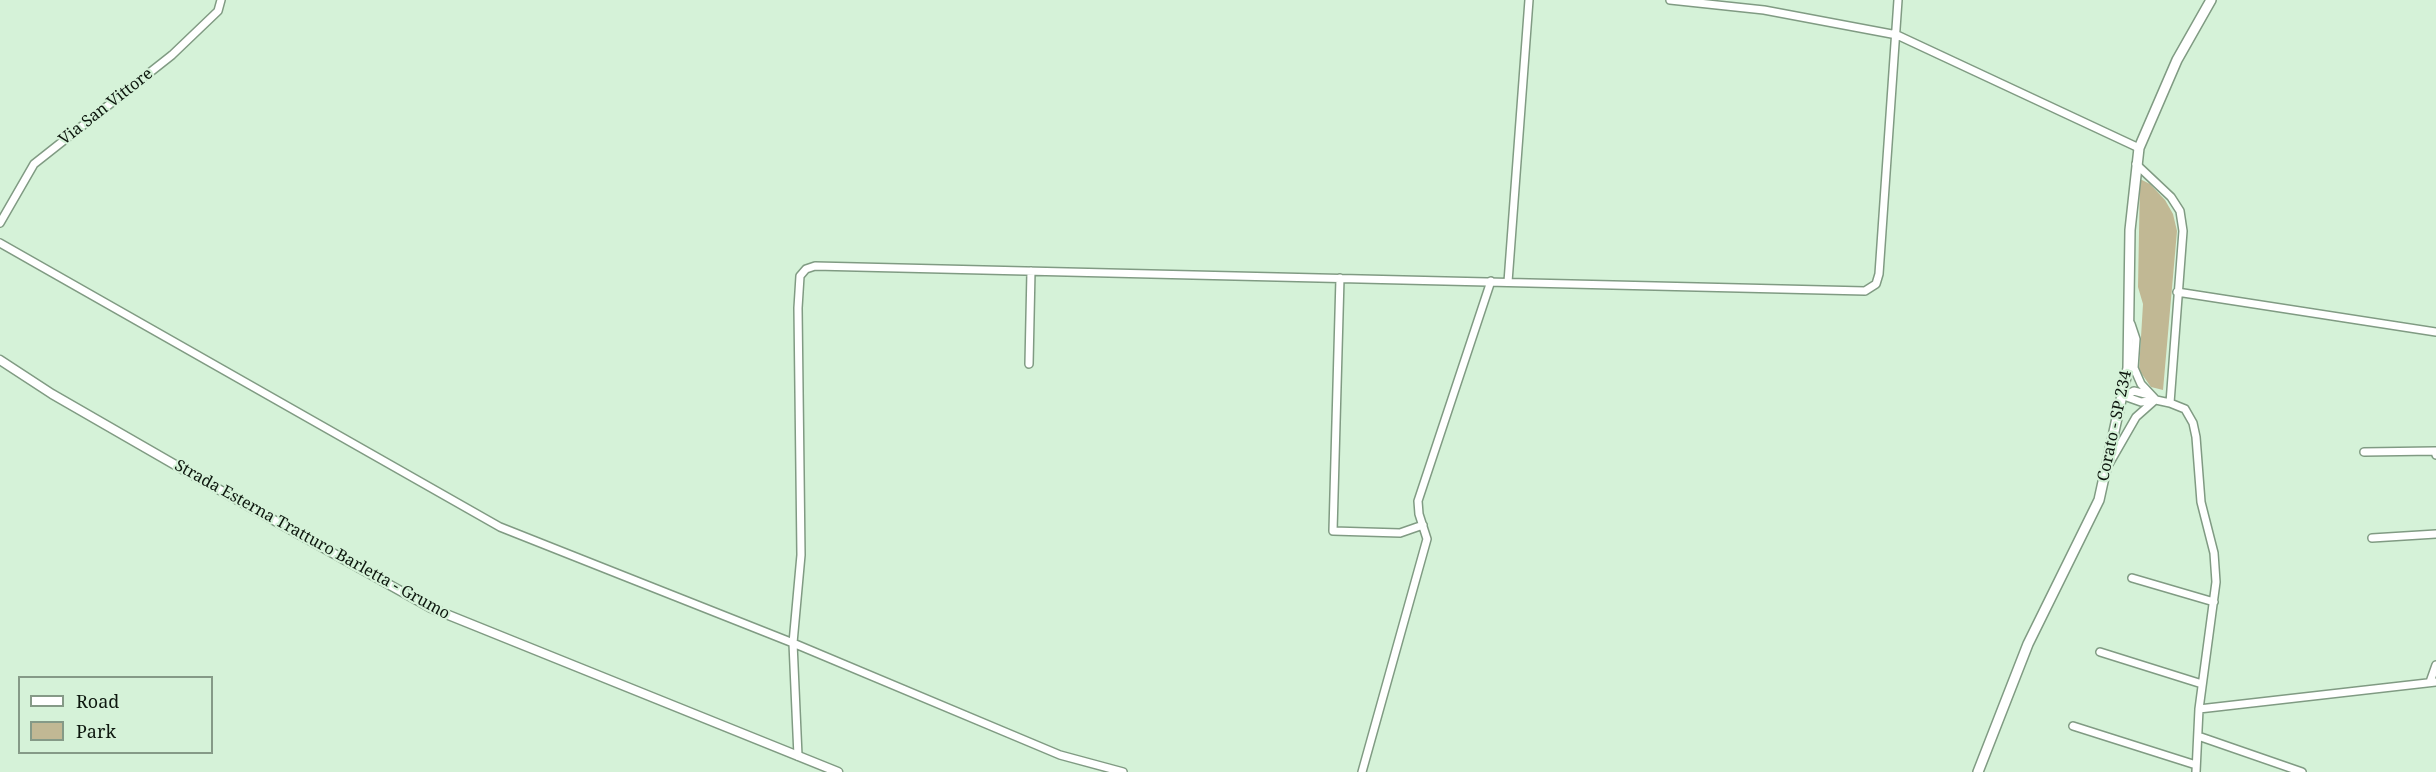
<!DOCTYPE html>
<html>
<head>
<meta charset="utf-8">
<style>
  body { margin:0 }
  #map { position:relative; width:2436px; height:772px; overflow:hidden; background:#d5f2d8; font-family:"Noto Serif",serif }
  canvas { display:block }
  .legend { position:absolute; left:18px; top:676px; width:195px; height:78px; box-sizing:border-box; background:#d5f2d8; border:2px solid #859a87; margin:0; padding:8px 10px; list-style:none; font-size:18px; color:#0d170e }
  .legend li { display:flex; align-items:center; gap:12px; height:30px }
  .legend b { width:30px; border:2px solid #859a87 }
</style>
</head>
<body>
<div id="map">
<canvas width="2436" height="772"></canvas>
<ul class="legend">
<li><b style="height:8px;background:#fff"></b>Road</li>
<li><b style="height:16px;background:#c1b894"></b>Park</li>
</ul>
</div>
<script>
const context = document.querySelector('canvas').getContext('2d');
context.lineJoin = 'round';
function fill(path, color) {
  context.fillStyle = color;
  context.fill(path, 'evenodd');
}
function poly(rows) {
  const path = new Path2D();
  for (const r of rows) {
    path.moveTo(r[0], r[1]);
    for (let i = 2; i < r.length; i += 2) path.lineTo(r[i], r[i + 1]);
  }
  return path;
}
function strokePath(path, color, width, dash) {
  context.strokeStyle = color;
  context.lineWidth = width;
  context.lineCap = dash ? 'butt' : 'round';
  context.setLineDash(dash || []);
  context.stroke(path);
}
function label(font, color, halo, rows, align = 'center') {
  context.font = font + ' "Noto Serif",serif';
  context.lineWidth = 4.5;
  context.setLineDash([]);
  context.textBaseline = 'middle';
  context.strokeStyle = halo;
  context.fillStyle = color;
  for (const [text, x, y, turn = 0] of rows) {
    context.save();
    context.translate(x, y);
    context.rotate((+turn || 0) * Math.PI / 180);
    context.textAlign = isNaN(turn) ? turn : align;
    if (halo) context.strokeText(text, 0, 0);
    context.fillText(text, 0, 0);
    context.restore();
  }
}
fill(poly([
  [2140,179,2150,184,2165,200,2173,214,2177,231,2163,390,2151,387,2139,370,2143,304,2138,287]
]), '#c1b894');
const minor = poly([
  [1670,0,1764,10,1897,35,2139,148],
  [2136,164,2171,197,2180,211,2183,231,2170,403],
  [0,223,34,164,172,55,218,11,221,0],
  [0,243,500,527,793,643,1060,755,1123,772],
  [1340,278,1333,531,1400,533,1423,525],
  [1508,282,1529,0],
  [2177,292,2436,332],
  [2131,324,2136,339,2134,368,2141,384,2156,400],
  [1029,364,1031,271],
  [2124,396,2141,402,2156,400,2170,403,2185,409,2193,423,2196,437,2201,502,2214,553,2216,582,2199,709,2196,772],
  [2124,396,2134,391,2149,395],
  [2364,452,2435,451,2436,455],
  [2109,464,2136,417,2154,401],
  [2372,538,2436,534],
  [2132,578,2214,602],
  [2100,652,2202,684],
  [2430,682,2436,665],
  [2199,709,2436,682],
  [2073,726,2196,765],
  [2198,736,2302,772],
  [798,756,793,643,801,555,798,308,800,276,806,269,815,266,1865,291,1876,284,1879,274,1898,0],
  [1362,772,1427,539,1419,514,1418,501,1491,281]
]);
const tertiary = poly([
  [0,360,52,394,184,470,431,608,838,772]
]);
const secondary = poly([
  [1978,772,2028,644,2099,500,2128,368,2130,230,2139,148,2177,60,2211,0]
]);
strokePath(minor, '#809b83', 10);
strokePath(tertiary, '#809b83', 11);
strokePath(secondary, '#809b83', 12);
strokePath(minor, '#fff', 7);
strokePath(tertiary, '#fff', 8);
strokePath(secondary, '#fff', 9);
label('16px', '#0d170e', '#d5f2d8', [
  ["Via San Vittore",106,107,-38],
  ["Corato - SP 234",2115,426,-78],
  ["Strada Esterna Tratturo Barletta - Grumo",312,540,29]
]);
</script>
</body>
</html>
